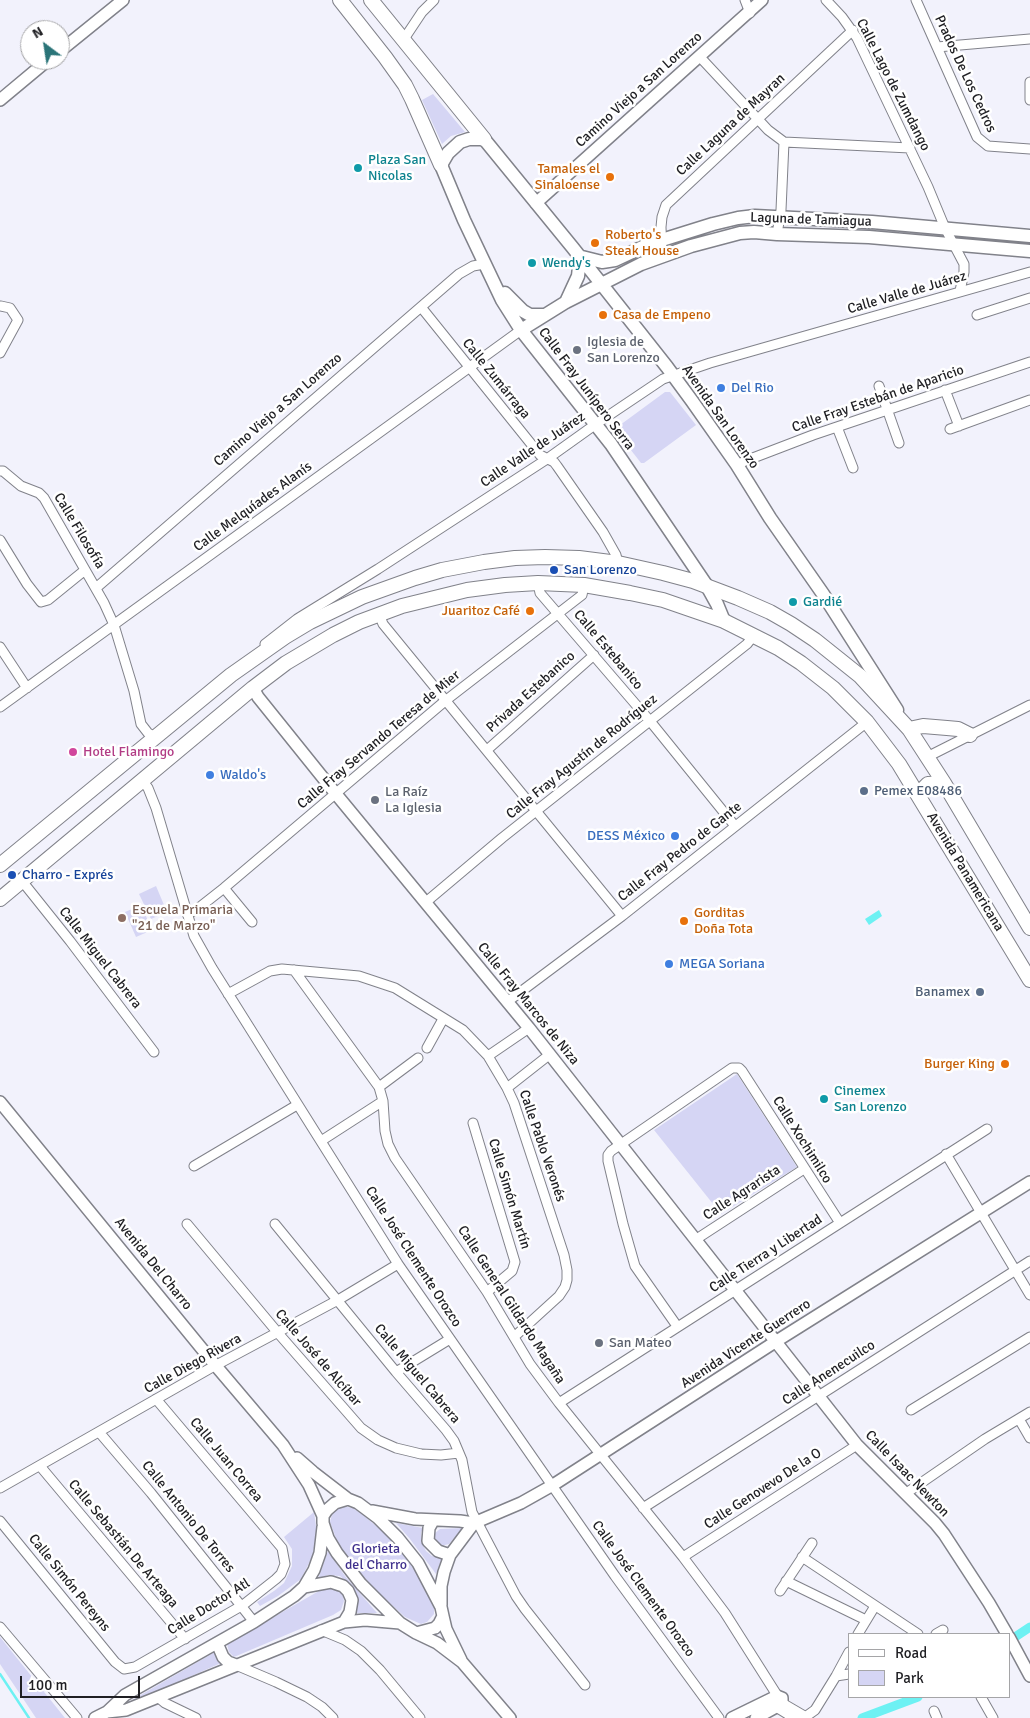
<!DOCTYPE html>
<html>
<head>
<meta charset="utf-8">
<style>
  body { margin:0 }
  #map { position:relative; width:1030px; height:1718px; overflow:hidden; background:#f2f2fc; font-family:Signika,sans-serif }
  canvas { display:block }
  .legend { position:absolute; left:848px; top:1633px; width:162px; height:65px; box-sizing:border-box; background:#fff; border:1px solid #a5a5a7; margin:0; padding:6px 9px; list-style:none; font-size:15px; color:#1f1f23 }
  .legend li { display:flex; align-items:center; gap:10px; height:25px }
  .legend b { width:25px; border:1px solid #a5a5a7 }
  .north { position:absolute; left:20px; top:20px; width:50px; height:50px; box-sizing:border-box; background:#fff; border:1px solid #a5a5a7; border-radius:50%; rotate:329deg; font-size:14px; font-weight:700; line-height:20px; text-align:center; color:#1f1f23 }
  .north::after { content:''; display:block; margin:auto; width:18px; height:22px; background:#2a7478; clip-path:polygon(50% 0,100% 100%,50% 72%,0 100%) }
  .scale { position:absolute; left:20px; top:1676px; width:120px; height:22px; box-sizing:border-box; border:2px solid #1f1f23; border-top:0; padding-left:6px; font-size:15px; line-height:18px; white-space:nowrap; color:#1f1f23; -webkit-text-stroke:4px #fff; paint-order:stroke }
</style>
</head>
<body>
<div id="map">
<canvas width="1030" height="1718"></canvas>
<ul class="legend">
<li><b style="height:6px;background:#fff"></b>Road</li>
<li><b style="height:14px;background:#d5d5f4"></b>Park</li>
</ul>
<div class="north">N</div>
<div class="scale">100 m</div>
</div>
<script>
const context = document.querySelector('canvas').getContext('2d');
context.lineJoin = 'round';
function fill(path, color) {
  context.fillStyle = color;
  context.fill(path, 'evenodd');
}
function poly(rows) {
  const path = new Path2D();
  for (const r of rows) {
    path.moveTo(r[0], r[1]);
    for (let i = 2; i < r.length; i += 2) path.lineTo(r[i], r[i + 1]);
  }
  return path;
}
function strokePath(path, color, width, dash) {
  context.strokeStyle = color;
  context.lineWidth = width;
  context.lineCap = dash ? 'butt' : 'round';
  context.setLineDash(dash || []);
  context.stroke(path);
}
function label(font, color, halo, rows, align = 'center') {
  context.font = font + ' Signika,sans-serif';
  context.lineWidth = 5;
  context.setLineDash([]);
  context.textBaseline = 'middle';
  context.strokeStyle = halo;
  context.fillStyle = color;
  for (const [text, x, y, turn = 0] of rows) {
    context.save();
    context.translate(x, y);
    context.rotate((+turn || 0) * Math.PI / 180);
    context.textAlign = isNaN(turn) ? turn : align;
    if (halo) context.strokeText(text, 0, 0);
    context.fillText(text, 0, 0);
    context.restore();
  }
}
fill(poly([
  [433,94,465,132,451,136,442,144,422,100],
  [665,392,670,392,696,425,644,463,641,463,616,431,616,428],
  [156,886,167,912,151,919,139,894],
  [141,905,152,930,136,937,125,912],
  [737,1074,797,1167,721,1214,654,1130],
  [341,1506,353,1508,363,1515,388,1536,402,1552,421,1579,434,1607,434,1614,427,1622,421,1624,405,1617,369,1584,344,1553,337,1541,330,1522,333,1511],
  [314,1512,317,1533,312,1557,301,1579,278,1596,260,1606,257,1602,274,1591,284,1583,292,1566,292,1549,284,1537],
  [396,1523,423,1528,421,1533,422,1543,426,1551,432,1556,442,1558,436,1574,410,1539],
  [463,1528,449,1544,441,1546,437,1543,435,1538,435,1533,440,1529],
  [328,1551,345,1576,377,1613,354,1613,356,1603,356,1594,349,1584,340,1576,328,1575,318,1579],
  [333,1587,339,1590,343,1596,344,1601,341,1610,333,1615,234,1657,229,1652,227,1644,324,1588],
  [0,1637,65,1718,36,1718,0,1664],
  [215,1652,221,1663,133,1702,132,1700]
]), '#d5d5f4');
fill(poly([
  [879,910,882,916,869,925,865,919]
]), '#6df1f3');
strokePath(poly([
  [0,1674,29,1718]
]), '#6df1f3', 2.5);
strokePath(poly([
  [1009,1641,1030,1627],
  [862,1718,918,1697]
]), '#6df1f3', 9);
const minor = poly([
  [745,0,750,13],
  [826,0,842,17,857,38,928,187,945,228,964,264,964,272,960,291],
  [916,0,977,137,988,146,1030,149],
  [404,39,422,12,434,0],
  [937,47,1030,39],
  [699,56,768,130,784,142],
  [1030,82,1030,100],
  [784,142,910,148],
  [777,234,781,210,784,142],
  [662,256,661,227,662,217,666,205,853,30],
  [421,307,540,455,554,462,557,466,603,532,616,555,618,563],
  [977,315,1030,298],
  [0,353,18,320,10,308,1,306],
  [879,386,899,443],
  [945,390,959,426],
  [837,427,853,468],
  [950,429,1030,400],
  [737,465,745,461,813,435,1030,362],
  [0,471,3,471,21,486,39,493,44,498,104,603,114,625,134,691,141,724,148,733,155,737],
  [0,540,27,584,41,602,48,600,85,570],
  [538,583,540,593,650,721,735,826],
  [96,588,459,274,473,266,484,264],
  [379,614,383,624,622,916],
  [265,644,297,619,378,569,547,459,596,424,663,379,710,363,1030,272],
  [0,647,27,688],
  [0,707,521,330],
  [487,750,594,655],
  [927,757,1030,705],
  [142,780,148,788,156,808,194,936,212,968,398,1264,615,1576,719,1718],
  [22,881,70,941,154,1052],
  [224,888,252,922],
  [426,902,502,838,747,644,754,635],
  [187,914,196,910,224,888,445,701,582,595,584,585],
  [294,970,379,1087,383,1101,385,1131,388,1144,395,1158,487,1292,530,1364,559,1403,683,1557,725,1613,782,1703,806,1717],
  [228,994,270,971,282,969,359,976,395,988,463,1030,488,1056,507,1088,514,1103,564,1255,567,1270,567,1280,565,1287,559,1296,514,1337],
  [507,1002,622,916,867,722],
  [427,1048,443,1019],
  [488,1056,529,1028],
  [379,1087,418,1058],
  [507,1088,549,1055],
  [473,1123,515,1262,512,1271,487,1292],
  [321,1141,383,1101],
  [946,1154,1030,1295],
  [194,1166,297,1105],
  [187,1224,278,1333,361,1428,378,1440,396,1448,421,1454,441,1455,459,1453],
  [275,1224,396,1372,446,1430,454,1441,462,1460,472,1512,516,1596,525,1609,585,1685],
  [695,1240,804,1169],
  [677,1326,635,1266,623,1224,608,1161,608,1155,611,1151,732,1068,739,1068,742,1071,840,1223],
  [396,1372,450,1339],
  [559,1403,987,1129],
  [911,1410,1030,1337],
  [1019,1419,1030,1438],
  [99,1432,151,1493,254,1622],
  [40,1466,185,1639],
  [0,1488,209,1369,338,1300,398,1264],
  [905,1494,985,1439,1030,1412],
  [643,1508,1030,1261],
  [0,1521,115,1662,124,1669,135,1667,243,1605,276,1579,281,1574,285,1564,282,1548,156,1399],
  [683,1557,857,1445],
  [802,1557,918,1634],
  [786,1581,866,1620],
  [780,1591,812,1543],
  [0,1627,77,1718],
  [321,1630,345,1640,361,1651,380,1670,420,1718],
  [858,1634,875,1606],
  [936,1634,943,1630],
  [236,1665,276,1682,307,1697,322,1707,333,1718],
  [836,1676,849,1674],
  [981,1697,993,1718],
  [159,1698,165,1703,196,1718],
  [773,1703,776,1707,794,1718],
  [934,1711,937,1718],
  [804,1718,815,1710,836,1676,849,1652]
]);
const tertiary = poly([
  [60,51,123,0],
  [0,100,48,60],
  [536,203,762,0],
  [253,688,258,697,336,794,529,1028,857,1445,935,1523,944,1534,989,1603,1007,1634],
  [0,1102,216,1366,283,1445,309,1485,323,1516],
  [297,1458,313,1472,348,1499],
  [348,1499,358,1503,378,1518,398,1538,418,1563,441,1607,443,1616,439,1624,435,1628,416,1633,400,1623,361,1584,337,1553,328,1538,323,1523,323,1516,327,1510,335,1503,348,1499],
  [372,1511,415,1519,460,1521,474,1523],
  [433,1521,429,1528,428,1541,438,1551,450,1555],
  [474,1523,521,1503,553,1485,775,1342,1030,1182],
  [304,1587,331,1582,343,1586,348,1591,352,1600,350,1612,344,1622],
  [441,1605,441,1586,444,1572,450,1555,474,1523],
  [443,1616,446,1629,461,1660],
  [416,1633,437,1643,462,1662,510,1718],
  [1009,1637,1030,1676],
  [217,1643,223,1657,228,1662,236,1665],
  [107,1712,126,1710,344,1622,365,1620,400,1623],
  [95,1718,107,1712,125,1695,254,1622,294,1596,304,1587,314,1570,320,1553,323,1527],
  [732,1718,777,1696,782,1698,782,1703,776,1707,756,1718]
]);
const secondary = poly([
  [578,256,602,262,615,260,649,244,713,224,738,218,755,216,872,222,1030,236],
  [505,293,523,311,530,315,544,315],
  [566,302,578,276,580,258],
  [521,330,566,302,641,264,691,246,740,233,754,232,777,234,869,237,1030,251],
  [724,621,717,604,707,586,611,444,521,330,502,300,464,220,441,165,448,153,460,142,469,139,484,139,573,248,667,367,692,401,737,465,770,518,823,594,897,710]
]);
const primary = poly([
  [340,0,385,57,405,85,412,99,441,165],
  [371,0,484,139],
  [909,729,923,726,947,728,958,729,970,735],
  [919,795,922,790,928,784,944,783],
  [0,865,231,675,285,637,310,622,362,597,415,578,442,570,484,562,515,558,545,557,579,558,618,563,663,573,693,581,738,598,770,612,791,624,815,640,860,676,909,729,944,783,1030,928],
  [0,899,253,688,286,663,333,635,359,622,402,606,467,590,505,585,538,583,584,585,630,593,663,600,724,621,778,648,801,663,833,688,867,722,899,764,1030,980]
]);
strokePath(minor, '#81828a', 11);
strokePath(tertiary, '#81828a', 14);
strokePath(secondary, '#81828a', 15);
strokePath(primary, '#81828a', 16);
strokePath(minor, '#fff', 9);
strokePath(tertiary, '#fff', 11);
strokePath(secondary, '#fff', 12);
strokePath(primary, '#fff', 14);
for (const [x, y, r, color] of [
  [358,168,5,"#0f9aa8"],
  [610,177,5,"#e8710a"],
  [595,243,5,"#e8710a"],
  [532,263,5,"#0f9aa8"],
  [603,315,5,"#e8710a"],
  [577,350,5,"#6b7280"],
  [721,388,5,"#3f7fe0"],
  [554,570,5,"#1a4fb4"],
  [793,602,5,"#0f9aa8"],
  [530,611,5,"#e8710a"],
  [73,752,5,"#d1479c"],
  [210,775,5,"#3f7fe0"],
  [864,791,5,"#5c6f8a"],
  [375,800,5,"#6b7280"],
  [675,836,5,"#3f7fe0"],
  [12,875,5,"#1a4fb4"],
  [122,918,5,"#8d6e63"],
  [684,921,5,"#e8710a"],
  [669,964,5,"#3f7fe0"],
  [980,992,5,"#5c6f8a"],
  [1005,1064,5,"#e8710a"],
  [824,1099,5,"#0f9aa8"],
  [599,1343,5,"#6b7280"]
]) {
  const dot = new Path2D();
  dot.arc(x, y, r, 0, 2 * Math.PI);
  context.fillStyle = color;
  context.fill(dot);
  strokePath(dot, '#fff', 2);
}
label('14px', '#1f1f23', '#fff', [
  ["Prados De Los Cedros",965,74,65],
  ["Calle Lago de Zumdango",893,85,63],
  ["Camino Viejo a San Lorenzo",639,90,-42],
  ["Calle Laguna de Mayran",731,125,-43],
  ["Laguna de Tamiagua",811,220,2],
  ["Calle Valle de Juárez",907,293,-16],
  ["Calle Zumárraga",496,379,51],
  ["Calle Fray Junípero Serra",586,389,53],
  ["Calle Fray Estebán de Aparicio",878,399,-19],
  ["Camino Viejo a San Lorenzo",278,410,-41],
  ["Avenida San Lorenzo",720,417,55],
  ["Calle Valle de Juárez",533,450,-34],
  ["Calle Melquíades Alanís",253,507,-36],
  ["Calle Filosofía",79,531,59],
  ["Calle Estebanico",608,650,50],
  ["Privada Estebanico",531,692,-42],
  ["Calle Fray Servando Teresa de Mier",379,740,-40],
  ["Calle Fray Agustín de Rodríguez",582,757,-39],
  ["Calle Fray Pedro de Gante",680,852,-38],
  ["Avenida Panamericana",965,872,59],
  ["Calle Miguel Cabrera",100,958,52],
  ["Calle Fray Marcos de Niza",528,1004,51],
  ["Calle Xochimilco",802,1140,58],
  ["Calle Pablo Veronés",542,1146,71],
  ["Calle Agrarista",742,1193,-33],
  ["Calle Simón Martín",509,1194,73],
  ["Calle Tierra y Libertad",766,1254,-33],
  ["Calle José Clemente Orozco",413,1257,57],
  ["Avenida Del Charro",153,1264,51],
  ["Calle General Gildardo Magaña",511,1305,57],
  ["Avenida Vicente Guerrero",746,1344,-33],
  ["Calle José de Alcíbar",318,1358,49],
  ["Calle Diego Rivera",193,1364,-29],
  ["Calle Anenecuilco",829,1373,-33],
  ["Calle Miguel Cabrera",417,1374,50],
  ["Calle Juan Correa",226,1460,50],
  ["Calle Isaac Newton",907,1474,46],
  ["Calle Genovevo De la O",763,1489,-33],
  ["Calle Antonio De Torres",188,1517,51],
  ["Calle Sebastián De Arteaga",123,1544,50],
  ["Calle Simón Pereyns",69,1583,51],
  ["Calle José Clemente Orozco",643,1589,54],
  ["Calle Doctor Atl",209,1607,-32]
]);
label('14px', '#0d838f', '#fff', [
  ["Plaza San",368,160],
  ["Nicolas",368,176],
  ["Wendy's",542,263],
  ["Gardié",803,602],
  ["Cinemex",834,1091],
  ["San Lorenzo",834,1107]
], 'left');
label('14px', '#c56008', '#fff', [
  ["Tamales el",600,169],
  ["Sinaloense",600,185],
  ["Roberto's",605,235,"left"],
  ["Steak House",605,251,"left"],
  ["Casa de Empeno",613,315,"left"],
  ["Juaritoz Café",520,611],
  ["Gorditas",694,913,"left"],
  ["Doña Tota",694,929,"left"],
  ["Burger King",995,1064]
], 'right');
label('14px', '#5b616d', '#fff', [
  ["Iglesia de",587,342],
  ["San Lorenzo",587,358],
  ["La Raíz",385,792],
  ["La Iglesia",385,808],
  ["San Mateo",609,1343]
], 'left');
label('14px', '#366cbe', '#fff', [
  ["Del Rio",731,388],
  ["Waldo's",220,775],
  ["DESS México",665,836,"right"],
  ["MEGA Soriana",679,964]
], 'left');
label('14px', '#164399', '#fff', [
  ["San Lorenzo",564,570],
  ["Charro - Exprés",22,875]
], 'left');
label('14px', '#b23c85', '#fff', [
  ["Hotel Flamingo",83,752]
], 'left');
label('14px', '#4e5e75', '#fff', [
  ["Pemex E08486",874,791],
  ["Banamex",970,992,"right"]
], 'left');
label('14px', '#785e54', '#fff', [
  ["Escuela Primaria",132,910],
  ["\"21 de Marzo\"",132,926]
], 'left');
label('14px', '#40318d', '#fff', [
  ["Glorieta",376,1549],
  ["del Charro",376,1565]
]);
</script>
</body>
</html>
